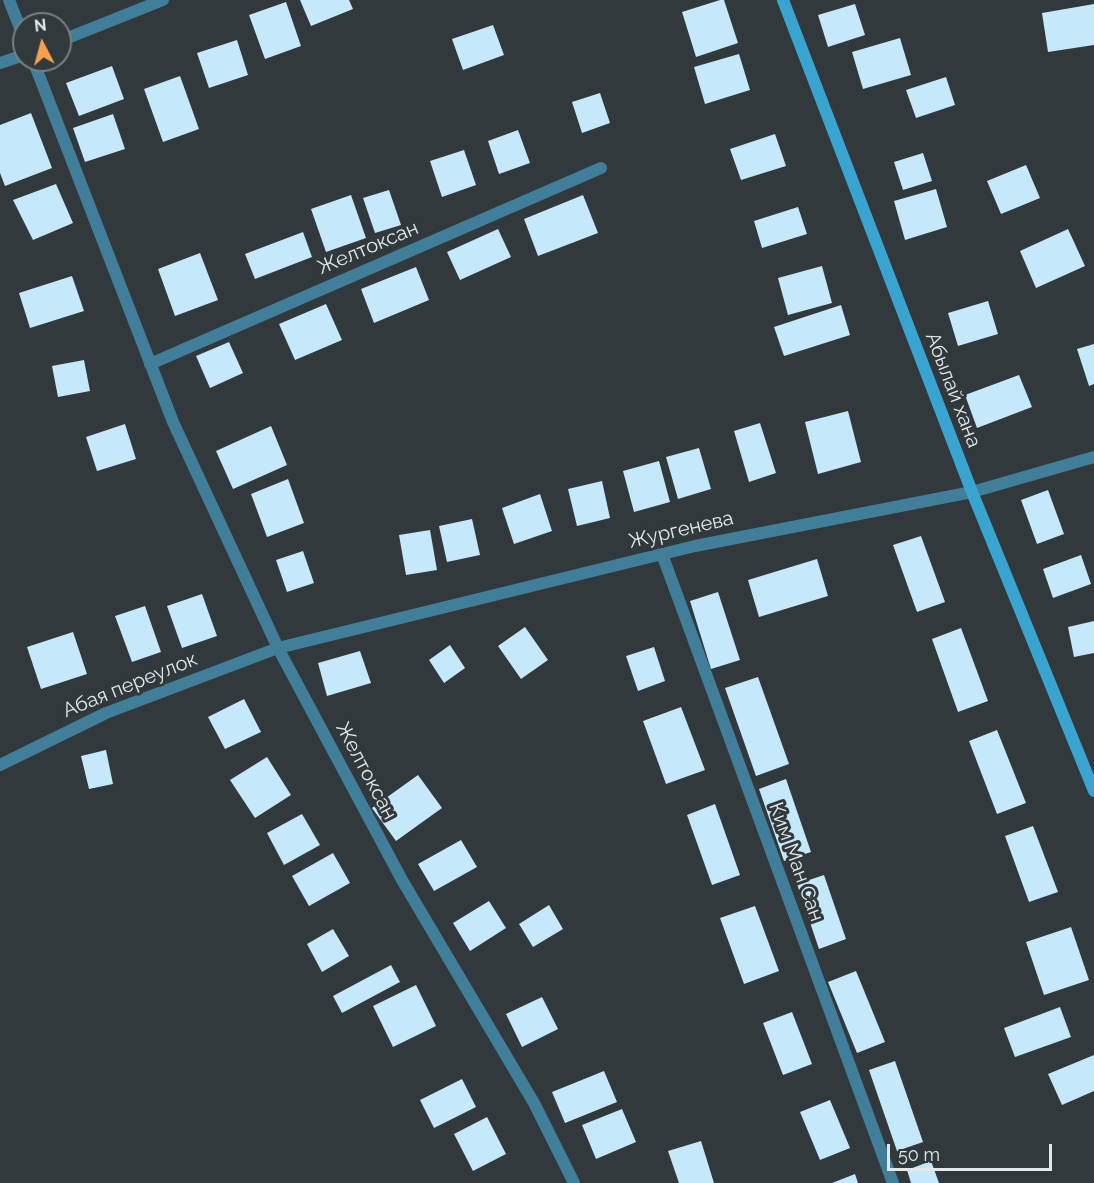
<!DOCTYPE html>
<html>
<head>
<meta charset="utf-8">
<style>
  body { margin:0 }
  #map { position:relative; width:1094px; height:1183px; overflow:hidden; background:#31393d; font-family:Raleway,sans-serif }
  canvas { display:block }
  .north { position:absolute; left:12px; top:12px; width:60px; height:60px; box-sizing:border-box; background:#31393d; border:2px solid #787f83; border-radius:50%; rotate:354deg; font-size:16px; font-weight:700; line-height:24px; text-align:center; color:#e3e8eb }
  .north::after { content:''; display:block; margin:auto; width:21px; height:27px; background:#f9a04c; clip-path:polygon(50% 0,100% 100%,50% 72%,0 100%) }
  .scale { position:absolute; left:887px; top:1144px; width:165px; height:27px; box-sizing:border-box; border:3px solid #e3e8eb; border-top:0; padding-left:8px; font-size:18px; line-height:21px; white-space:nowrap; color:#e3e8eb; -webkit-text-stroke:4px #31393d; paint-order:stroke }
</style>
</head>
<body>
<div id="map">
<canvas width="1094" height="1183"></canvas>
<div class="north">N</div>
<div class="scale">50 m</div>
</div>
<script>
const context = document.querySelector('canvas').getContext('2d');
context.lineJoin = 'round';
function fill(path, color) {
  context.fillStyle = color;
  context.fill(path, 'evenodd');
}
function poly(rows) {
  const path = new Path2D();
  for (const r of rows) {
    path.moveTo(r[0], r[1]);
    for (let i = 2; i < r.length; i += 2) path.lineTo(r[i], r[i + 1]);
  }
  return path;
}
function strokePath(path, color, width, dash) {
  context.strokeStyle = color;
  context.lineWidth = width;
  context.lineCap = dash ? 'butt' : 'round';
  context.setLineDash(dash || []);
  context.stroke(path);
}
function label(font, color, halo, rows, align = 'center') {
  context.font = font + ' Raleway,sans-serif';
  context.lineWidth = 6;
  context.setLineDash([]);
  context.textBaseline = 'middle';
  context.strokeStyle = halo;
  context.fillStyle = color;
  for (const [text, x, y, turn = 0] of rows) {
    context.save();
    context.translate(x, y);
    context.rotate((+turn || 0) * Math.PI / 180);
    context.textAlign = isNaN(turn) ? turn : align;
    if (halo) context.strokeText(text, 0, 0);
    context.fillText(text, 0, 0);
    context.restore();
  }
}
fill(poly([
  [300,0,349,0,353,9,311,26],
  [720,0,724,0,738,43,696,57,682,12],
  [286,2,301,46,265,59,249,15],
  [855,4,865,35,828,47,818,15],
  [1094,4,1094,45,1048,52,1042,13],
  [493,25,504,55,463,70,452,39],
  [900,38,911,75,863,89,852,52],
  [237,40,248,75,209,88,197,53],
  [739,54,750,90,705,104,694,67],
  [112,66,124,99,79,116,66,83],
  [180,76,199,129,163,142,144,89],
  [946,77,955,105,916,118,906,90],
  [600,93,610,123,582,133,572,102],
  [31,113,52,168,5,186,0,173,0,125],
  [113,114,125,149,85,162,73,128],
  [518,130,530,163,499,174,488,141],
  [775,134,786,166,741,180,730,149],
  [464,150,476,185,442,197,430,161],
  [923,153,932,181,903,190,894,162],
  [1026,165,1040,198,1001,214,987,181],
  [56,184,73,223,33,240,13,200],
  [936,189,947,227,905,240,894,201],
  [389,190,401,225,375,233,363,198],
  [351,195,366,238,326,252,311,209],
  [583,195,598,233,538,256,524,219],
  [798,207,807,234,762,248,754,221],
  [498,229,511,257,460,280,447,252],
  [1068,229,1085,266,1036,288,1020,251],
  [303,232,312,257,255,279,245,254],
  [200,253,218,300,175,316,158,269],
  [822,266,832,303,788,315,778,278],
  [416,267,429,300,374,323,361,289],
  [72,276,84,311,30,328,19,293],
  [988,301,998,334,958,346,948,313],
  [326,304,342,340,295,360,279,324],
  [841,305,850,335,784,356,774,327],
  [229,342,243,373,210,388,196,356],
  [1094,344,1094,384,1089,386,1077,349],
  [84,360,90,391,58,397,52,366],
  [1019,375,1032,407,977,428,965,395],
  [848,411,861,462,818,474,805,422],
  [760,423,776,473,749,482,734,431],
  [125,424,136,459,97,471,86,437],
  [271,426,287,465,233,489,216,451],
  [699,448,711,489,678,499,666,457],
  [659,461,670,502,634,512,623,471],
  [288,479,304,523,267,537,251,494],
  [602,481,610,518,577,526,568,489],
  [1048,490,1064,534,1037,544,1021,500],
  [540,494,552,531,514,544,502,508],
  [472,519,480,555,447,562,439,526],
  [430,530,437,570,406,575,399,535],
  [921,536,945,602,917,612,893,545],
  [303,551,314,583,287,592,276,560],
  [1081,555,1091,584,1053,598,1043,569],
  [817,559,828,596,759,617,748,580],
  [718,592,740,660,711,669,690,601],
  [202,594,217,636,182,648,167,606],
  [145,606,161,652,132,662,115,616],
  [1094,621,1094,653,1074,657,1068,627],
  [525,627,548,660,521,679,498,646],
  [961,628,988,701,958,712,932,639],
  [73,632,87,674,41,689,27,647],
  [450,645,465,668,444,683,429,660],
  [654,647,665,681,638,691,626,656],
  [360,651,371,683,327,696,318,663],
  [758,677,789,764,756,776,725,688],
  [244,699,261,732,225,749,208,717],
  [681,707,705,770,666,784,643,721],
  [997,730,1026,803,997,814,969,741],
  [106,750,113,784,89,789,81,756],
  [267,757,291,795,255,818,230,780],
  [418,775,442,808,396,841,372,808],
  [786,779,811,852,784,861,759,789],
  [715,804,740,875,712,885,687,815],
  [302,814,320,845,284,865,267,833],
  [1033,826,1058,892,1029,902,1005,836],
  [461,840,477,867,434,891,418,864],
  [333,853,350,883,309,906,292,876],
  [824,875,846,939,819,949,797,884],
  [489,901,506,928,470,951,453,923],
  [549,905,563,929,533,947,519,924],
  [755,906,779,971,744,984,720,918],
  [1071,927,1089,980,1044,995,1026,942],
  [333,929,349,956,322,972,307,944],
  [391,965,400,982,342,1013,333,996],
  [856,971,885,1042,857,1053,828,982],
  [416,985,436,1026,393,1047,373,1006],
  [542,997,558,1029,522,1047,506,1014],
  [1060,1007,1071,1037,1015,1057,1004,1028],
  [792,1012,812,1064,783,1075,763,1023],
  [1094,1055,1094,1091,1062,1105,1048,1074],
  [895,1061,923,1142,897,1151,869,1070],
  [604,1071,617,1102,565,1123,552,1092],
  [462,1079,476,1107,434,1128,420,1100],
  [830,1100,850,1148,820,1160,800,1112],
  [622,1109,636,1142,596,1159,582,1125],
  [487,1117,506,1154,473,1171,454,1134],
  [701,1141,714,1183,679,1183,668,1151],
  [931,1161,939,1183,911,1183,907,1170],
  [855,1174,858,1183,832,1183]
]), '#c5e8fa');
strokePath(poly([
  [9,0,24,38],
  [60,41,163,0],
  [33,60,173,422,278,648,402,880,534,1103,574,1183],
  [0,63,24,55],
  [150,364,601,168],
  [662,554,893,1183],
  [0,765,106,713,278,648,695,546,972,492,1094,457]
]), '#417e9a', 12);
strokePath(poly([
  [783,0,972,492,1094,791]
]), '#3aa4d1', 12);
label('20px', '#e3e8eb', '#31393d', [
  ["Желтоксан",368,248,-23],
  ["Абылай хана",953,390,69],
  ["Жургенева",681,530,-13],
  ["Абая переулок",130,685,-22],
  ["Желтоксан",366,771,62],
  ["Ким Ман Сан",796,862,70]
]);
</script>
</body>
</html>
